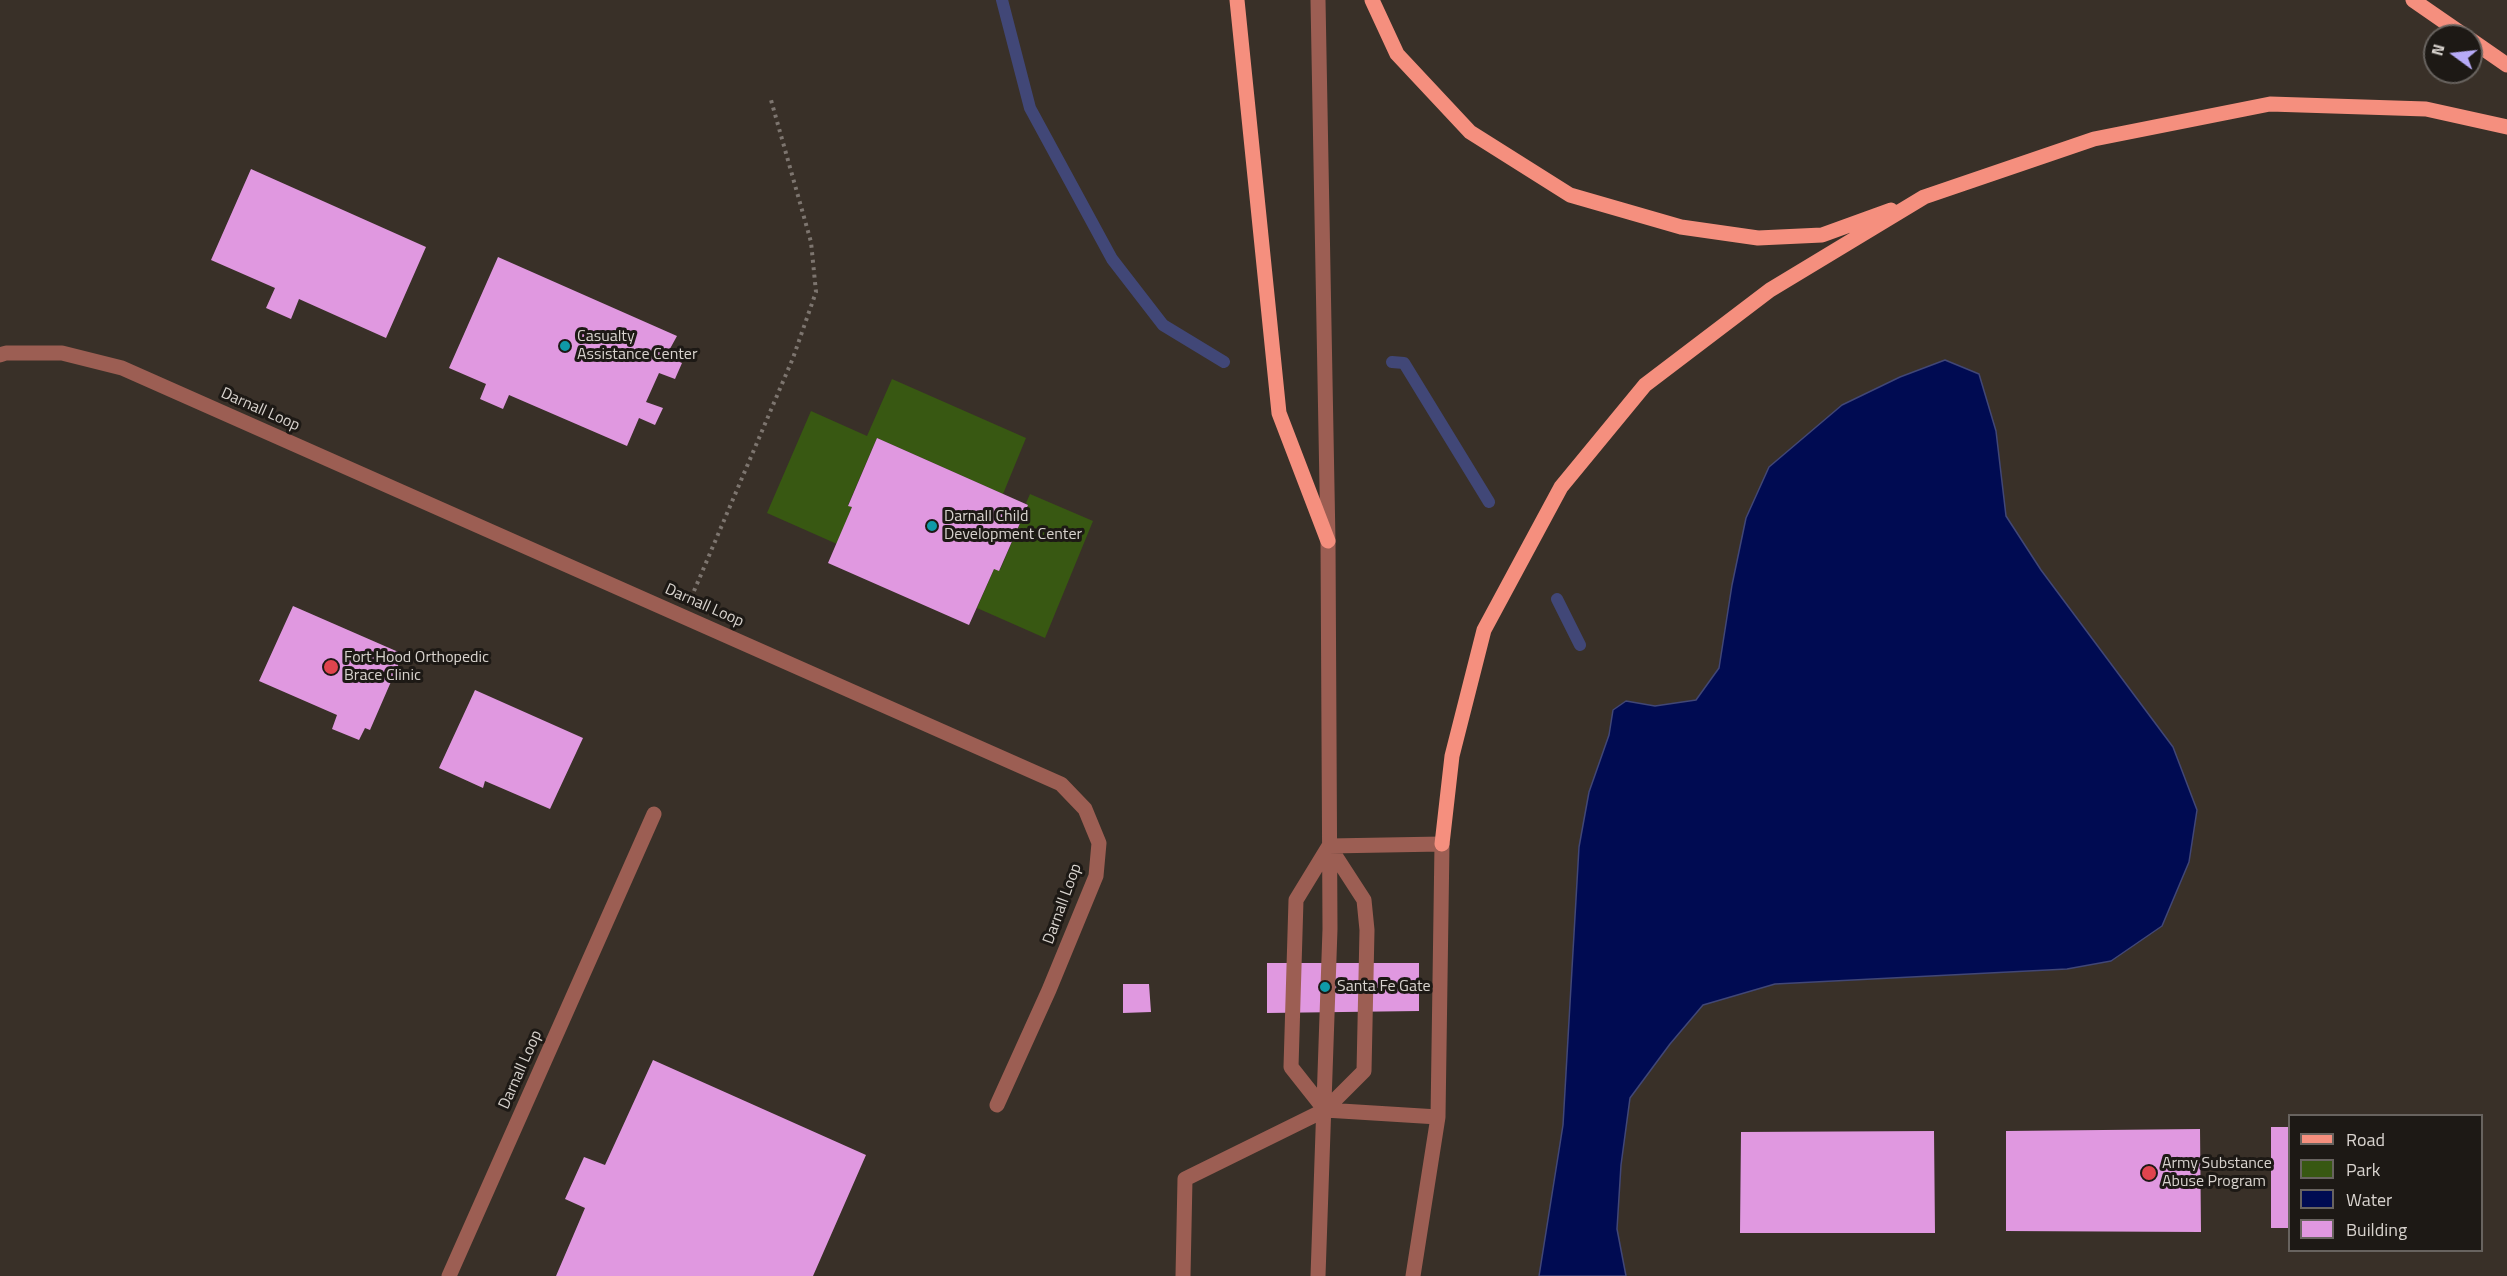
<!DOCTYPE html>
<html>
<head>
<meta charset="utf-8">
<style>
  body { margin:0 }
  #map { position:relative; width:2507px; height:1276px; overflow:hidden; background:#393028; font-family:"Titillium Web",sans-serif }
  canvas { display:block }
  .legend { position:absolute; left:2288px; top:1114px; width:195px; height:138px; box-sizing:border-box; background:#1d1915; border:2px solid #68635f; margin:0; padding:8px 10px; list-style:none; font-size:18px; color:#d8d3ce }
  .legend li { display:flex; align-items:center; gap:12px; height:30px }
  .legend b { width:30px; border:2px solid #68635f }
  .north { position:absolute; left:2423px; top:24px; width:60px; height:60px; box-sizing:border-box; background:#1d1915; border:2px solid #68635f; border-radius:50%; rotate:285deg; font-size:16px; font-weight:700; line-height:24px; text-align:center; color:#d8d3ce }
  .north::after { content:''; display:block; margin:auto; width:21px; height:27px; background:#b7abf8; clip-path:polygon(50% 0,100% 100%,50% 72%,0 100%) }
</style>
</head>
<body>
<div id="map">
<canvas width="2507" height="1276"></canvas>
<ul class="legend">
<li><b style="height:8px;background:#f58f7e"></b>Road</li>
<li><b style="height:16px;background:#385812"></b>Park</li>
<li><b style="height:16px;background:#000b52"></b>Water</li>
<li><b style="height:16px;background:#e098e0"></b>Building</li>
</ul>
<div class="north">N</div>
</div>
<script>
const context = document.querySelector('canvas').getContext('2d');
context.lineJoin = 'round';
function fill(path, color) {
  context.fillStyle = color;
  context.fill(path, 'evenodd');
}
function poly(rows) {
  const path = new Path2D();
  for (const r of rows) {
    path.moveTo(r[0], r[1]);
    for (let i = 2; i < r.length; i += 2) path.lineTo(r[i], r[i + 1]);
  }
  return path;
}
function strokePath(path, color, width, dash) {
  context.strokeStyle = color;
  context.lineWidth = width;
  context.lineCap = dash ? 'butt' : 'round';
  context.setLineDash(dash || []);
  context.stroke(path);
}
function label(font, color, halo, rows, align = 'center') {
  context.font = font + ' "Titillium Web",sans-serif';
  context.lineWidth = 6;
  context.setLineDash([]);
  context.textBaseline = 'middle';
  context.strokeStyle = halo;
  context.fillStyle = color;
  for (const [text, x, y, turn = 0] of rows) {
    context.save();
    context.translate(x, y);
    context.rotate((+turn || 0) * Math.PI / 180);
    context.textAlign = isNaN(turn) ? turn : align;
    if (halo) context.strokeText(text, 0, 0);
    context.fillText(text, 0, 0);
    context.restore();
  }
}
fill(poly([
  [892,379,1026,438,1003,494,877,438,848,505,852,507,837,544,767,513,811,411,867,436],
  [1030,494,1093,521,1045,638,977,608,994,569,1000,570,1028,505,1026,503]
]), '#385812');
const water = poly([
  [1945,360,1979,374,1996,431,2006,516,2041,570,2173,747,2197,810,2189,862,2162,926,2111,961,2067,969,1775,984,1703,1005,1670,1044,1630,1098,1621,1165,1617,1229,1626,1276,1539,1276,1563,1125,1579,847,1589,792,1609,735,1613,710,1626,701,1655,706,1696,700,1719,668,1732,585,1746,518,1769,467,1842,405,1900,377,1945,360]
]);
fill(water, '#000b52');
strokePath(water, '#414777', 1.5);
strokePath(poly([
  [1002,0,1030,108,1112,259,1163,325,1224,362],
  [1392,362,1404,363,1489,502],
  [1557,599,1580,645]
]), '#414777', 12);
fill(poly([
  [251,169,426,247,386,338,299,299,291,319,266,308,275,288,211,260],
  [498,257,677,336,666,356,682,363,675,379,659,373,646,402,663,408,655,425,639,418,627,446,509,395,503,409,480,399,486,384,449,368],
  [877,438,1028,505,999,571,994,569,969,625,828,563,852,507,848,506],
  [293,606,403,654,370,730,365,728,359,740,332,729,337,715,259,681],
  [475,690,583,738,550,809,485,781,483,788,439,768],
  [1267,963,1419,963,1419,1011,1267,1013],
  [1123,984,1149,984,1151,1012,1123,1013],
  [653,1060,866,1155,813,1276,556,1276,585,1208,565,1199,584,1157,605,1165],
  [2271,1127,2290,1127,2290,1228,2271,1228],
  [2200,1129,2201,1232,2006,1231,2006,1131],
  [1934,1131,1935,1233,1740,1233,1741,1132]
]), '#e098e0');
strokePath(poly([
  [694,591,793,358,816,292,811,242,771,100]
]), '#7d756f', 4, [3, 4.5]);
strokePath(poly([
  [0,355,6,353,62,353,122,368,1061,784,1085,809,1099,843,1096,876,1049,990,997,1105],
  [1329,846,1442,844,1438,1117,1413,1276],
  [1329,846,1296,900,1291,1067,1325,1110,1438,1117],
  [449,1276,654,814],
  [1183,1276,1185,1179,1325,1110,1364,1071,1367,930,1364,900,1329,846],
  [1318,1276,1330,929,1328,541,1318,0]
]), '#9c5e53', 15);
strokePath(poly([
  [1237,0,1279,413,1328,541],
  [1372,0,1397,54,1470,132,1570,195,1681,227,1758,238,1822,235,1891,210],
  [2413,0,2465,36],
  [2471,40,2507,65],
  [1442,844,1452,756,1484,630,1561,487,1645,385,1770,290,1924,197,2094,139,2270,104,2426,109,2507,127]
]), '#f58f7e', 15);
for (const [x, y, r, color] of [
  [565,346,6,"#0f9aa8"],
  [932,526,6,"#0f9aa8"],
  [331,667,8,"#e0444e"],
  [1325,987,6,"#0f9aa8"],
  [2149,1173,8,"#e0444e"]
]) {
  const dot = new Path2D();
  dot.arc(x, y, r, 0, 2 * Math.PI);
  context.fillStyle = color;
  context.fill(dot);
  strokePath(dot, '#1d1915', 2);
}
label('16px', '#d8d3ce', '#1d1915', [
  ["Casualty",577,337],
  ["Assistance Center",577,355],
  ["Darnall Child",944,517],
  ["Development Center",944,535],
  ["Fort Hood Orthopedic",344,658],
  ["Brace Clinic",344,676],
  ["Santa Fe Gate",1337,987],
  ["Army Substance",2162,1164],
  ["Abuse Program",2162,1182]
], 'left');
label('16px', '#d8d3ce', '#1d1915', [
  ["Darnall Loop",260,410,24],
  ["Darnall Loop",704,606,24],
  ["Darnall Loop",1063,904,-70],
  ["Darnall Loop",521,1070,-66]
]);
</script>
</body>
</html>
